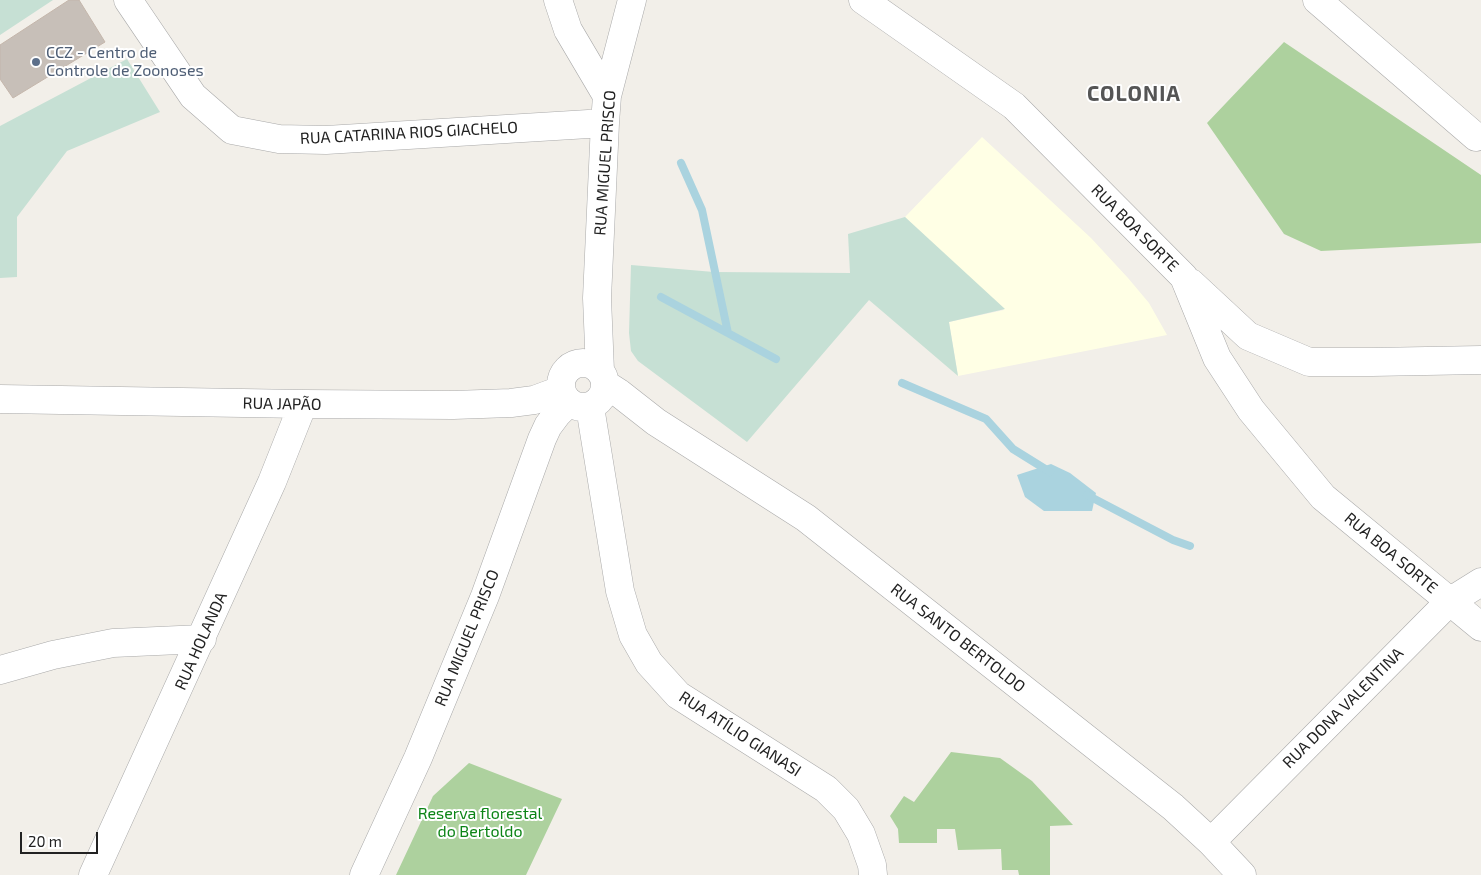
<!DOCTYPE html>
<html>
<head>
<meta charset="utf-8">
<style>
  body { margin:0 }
  #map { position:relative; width:1481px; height:875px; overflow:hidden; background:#f2efe9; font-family:"Exo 2",sans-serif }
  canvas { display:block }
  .scale { position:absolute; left:20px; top:832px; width:78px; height:22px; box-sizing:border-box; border:2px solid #222; border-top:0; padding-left:6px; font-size:15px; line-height:18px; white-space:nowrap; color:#222; -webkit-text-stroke:4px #fff; paint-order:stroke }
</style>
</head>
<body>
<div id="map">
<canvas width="1481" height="875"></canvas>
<div class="scale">20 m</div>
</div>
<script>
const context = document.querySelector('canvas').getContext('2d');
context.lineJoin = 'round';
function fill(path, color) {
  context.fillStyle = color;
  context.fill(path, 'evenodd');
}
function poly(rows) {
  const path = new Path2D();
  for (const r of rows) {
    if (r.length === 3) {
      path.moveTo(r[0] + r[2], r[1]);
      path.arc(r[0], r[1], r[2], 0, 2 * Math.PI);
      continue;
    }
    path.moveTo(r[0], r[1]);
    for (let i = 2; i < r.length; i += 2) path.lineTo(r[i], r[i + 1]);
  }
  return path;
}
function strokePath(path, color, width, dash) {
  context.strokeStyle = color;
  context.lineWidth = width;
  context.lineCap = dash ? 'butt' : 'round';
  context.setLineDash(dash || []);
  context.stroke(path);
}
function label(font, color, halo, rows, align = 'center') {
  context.font = font + ' "Exo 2",sans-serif';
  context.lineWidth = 4;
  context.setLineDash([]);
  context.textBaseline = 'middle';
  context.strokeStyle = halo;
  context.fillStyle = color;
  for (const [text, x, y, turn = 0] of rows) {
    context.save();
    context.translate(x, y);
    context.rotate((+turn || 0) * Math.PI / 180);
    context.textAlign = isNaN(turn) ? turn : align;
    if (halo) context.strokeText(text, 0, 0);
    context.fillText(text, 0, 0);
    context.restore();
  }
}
fill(poly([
  [982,137,1091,238,1128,278,1149,303,1167,335,958,376,949,322,1004,310,905,217]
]), '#ffffe5');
fill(poly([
  [1284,42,1481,175,1481,243,1321,251,1284,234,1207,123],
  [951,752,1000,758,1032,781,1073,825,1050,826,1050,875,1019,875,1018,870,1002,870,1001,849,958,850,955,829,937,829,937,843,899,843,898,829,890,816,904,796,914,802],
  [469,763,562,799,526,875,396,875,433,796]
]), '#add19e');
fill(poly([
  [0,0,53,0,0,35],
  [127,59,160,112,67,151,17,217,17,277,0,278,0,126],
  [905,217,1005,309,949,322,958,376,869,300,747,442,638,361,631,351,629,333,631,265,714,272,850,273,848,234]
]), '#c6e0d4');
fill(poly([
  [1051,464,1070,473,1096,493,1092,511,1044,511,1025,497,1017,475]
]), '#aad3df');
strokePath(poly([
  [681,163,702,210,728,333],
  [661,297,776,359],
  [902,383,986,419,1013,449,1050,472],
  [1087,495,1173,540,1190,546]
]), '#aad3df', 8);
const building = poly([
  [69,0,79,0,105,42,13,98,0,79,0,45,69,0]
]);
fill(building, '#c7bfb8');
strokePath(building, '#c4b6ab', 1);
const minor = poly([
  [128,0,193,96,232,130,279,139,326,140,605,123],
  [558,0,568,30,607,96],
  [863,0,1014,106,1184,277,1217,358,1251,410,1323,497,1481,627],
  [1317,0,1476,137],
  [1191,283,1248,336,1309,362,1372,362,1481,360],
  [583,385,22],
  [600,371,597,298,605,123,607,96,632,0],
  [605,384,619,393,656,422,806,518,1173,807,1211,842,1242,875],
  [0,399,303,404,453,405,511,403,534,400,561,390],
  [590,407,620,591,633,635,649,663,678,695,826,789,846,809,861,834,872,865,873,875],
  [0,670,53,655,113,643,202,639],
  [1211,842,1449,602,1481,582],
  [93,875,272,482,303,404],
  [364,875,418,758,485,596,542,439,548,426,557,414,569,402]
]);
strokePath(minor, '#a9a9a9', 29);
strokePath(minor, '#fff', 28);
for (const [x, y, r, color] of [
  [36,62,5,"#5c6f8a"]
]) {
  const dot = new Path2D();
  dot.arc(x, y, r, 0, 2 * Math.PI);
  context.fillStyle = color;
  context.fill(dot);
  strokePath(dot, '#fff', 2);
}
label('16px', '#4e5e75', '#fff', [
  ["CCZ - Centro de",46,53],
  ["Controle de Zoonoses",46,71]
], 'left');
label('16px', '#222', '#fff', [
  ["RUA CATARINA RIOS GIACHELO",409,133,-3],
  ["RUA MIGUEL PRISCO",605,163,-86],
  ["RUA BOA SORTE",1135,228,45],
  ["RUA JAPÃO",282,404,1],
  ["RUA BOA SORTE",1391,553,40],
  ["RUA MIGUEL PRISCO",467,638,-68],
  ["RUA SANTO BERTOLDO",958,638,38],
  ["RUA HOLANDA",201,641,-66],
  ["RUA DONA VALENTINA",1343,708,-45],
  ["RUA ATÍLIO GIANASI",740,734,33]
]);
label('16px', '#0c8416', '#fff', [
  ["Reserva florestal",480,814],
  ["do Bertoldo",480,832]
]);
context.letterSpacing = '1px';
label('bold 21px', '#555', '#fff', [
  ["COLONIA",1134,94]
]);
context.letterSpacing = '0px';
</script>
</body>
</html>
